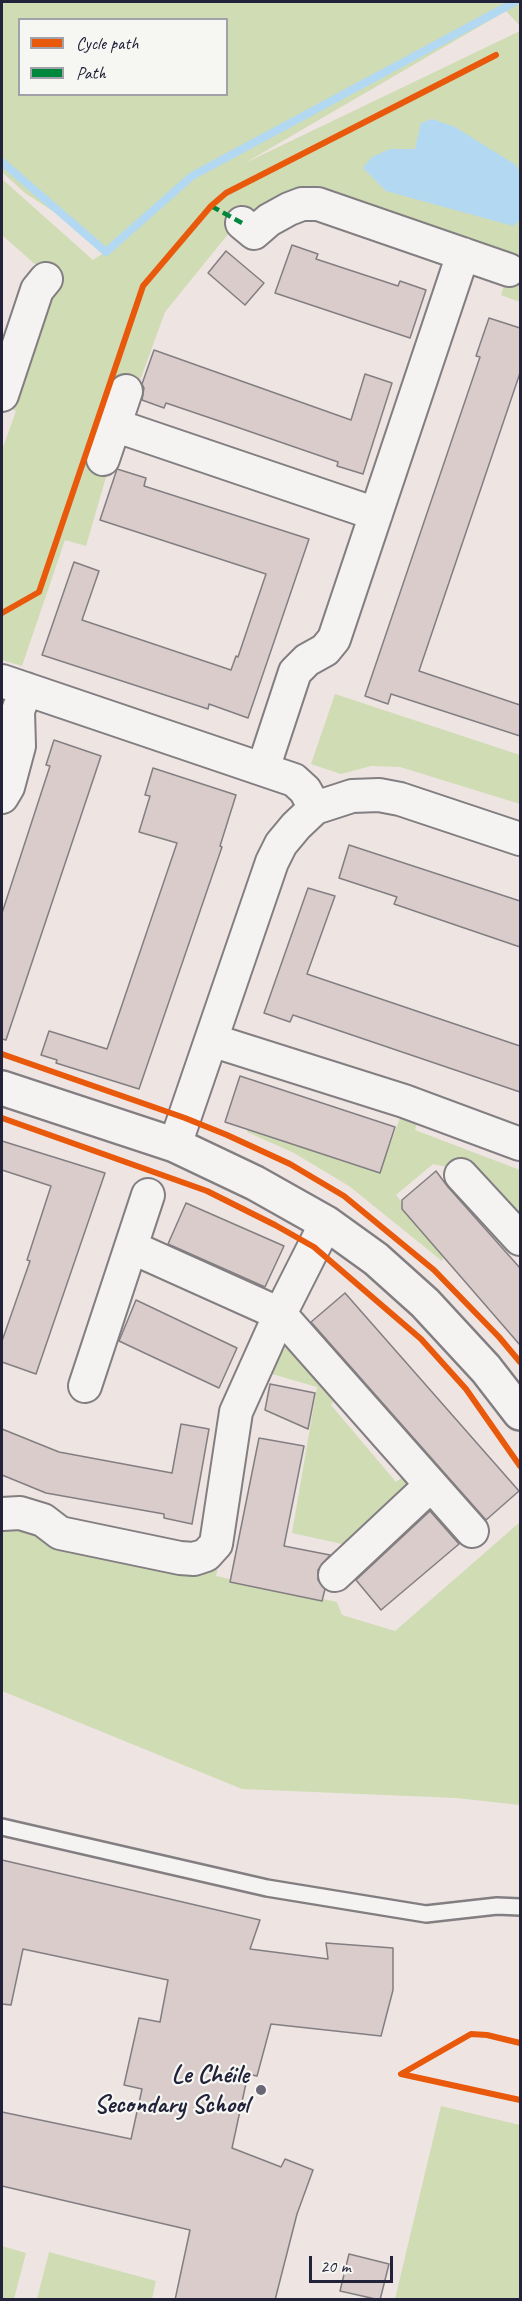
<!DOCTYPE html>
<html>
<head>
<meta charset="utf-8">
<style>
  body { margin:0 }
  #map { position:relative; width:522px; height:2301px; overflow:hidden; background:#eee5e3; font-family:Caveat,sans-serif }
  canvas { display:block }
  .frame { position:absolute; inset:0; border:3px solid #22223b; pointer-events:none }
  .legend { position:absolute; left:18px; top:18px; width:210px; height:78px; box-sizing:border-box; background:#f6f6f2; border:2px solid #a1a1a9; margin:0; padding:8px 10px; list-style:none; font-size:18px; color:#22223b }
  .legend li { display:flex; align-items:center; gap:12px; height:30px }
  .legend b { width:30px; border:2px solid #a1a1a9 }
  .scale { position:absolute; left:309px; top:2256px; width:84px; height:27px; box-sizing:border-box; border:3px solid #22223b; border-top:0; padding-left:8px; font-size:18px; line-height:21px; white-space:nowrap; color:#22223b; -webkit-text-stroke:4px #f6f6f2; paint-order:stroke }
</style>
</head>
<body>
<div id="map">
<canvas width="522" height="2301"></canvas>
<div class="frame"></div>
<ul class="legend">
<li><b style="height:8px;background:#e8590c"></b>Cycle path</li>
<li><b style="height:8px;background:#00873e"></b>Path</li>
</ul>
<div class="scale">20 m</div>
</div>
<script>
const context = document.querySelector('canvas').getContext('2d');
context.lineJoin = 'round';
function fill(path, color) {
  context.fillStyle = color;
  context.fill(path, 'evenodd');
}
function poly(rows) {
  const path = new Path2D();
  for (const r of rows) {
    path.moveTo(r[0], r[1]);
    for (let i = 2; i < r.length; i += 2) path.lineTo(r[i], r[i + 1]);
  }
  return path;
}
function strokePath(path, color, width, dash) {
  context.strokeStyle = color;
  context.lineWidth = width;
  context.lineCap = dash ? 'butt' : 'round';
  context.setLineDash(dash || []);
  context.stroke(path);
}
function label(font, color, halo, rows, align = 'center') {
  context.font = font + ' Caveat,sans-serif';
  context.lineWidth = 4.5;
  context.setLineDash([]);
  context.textBaseline = 'middle';
  context.strokeStyle = halo;
  context.fillStyle = color;
  for (const [text, x, y, turn = 0] of rows) {
    context.save();
    context.translate(x, y);
    context.rotate((+turn || 0) * Math.PI / 180);
    context.textAlign = isNaN(turn) ? turn : align;
    if (halo) context.strokeText(text, 0, 0);
    context.fillText(text, 0, 0);
    context.restore();
  }
}
fill(poly([
  [2,2,520,2,520,26,506,11,245,163,520,31,520,302,501,295,512,260,310,190,250,220,242,217,165,312,111,460,86,546,65,540,22,666,2,660,2,450,16,411,6,405,55,282,2,235,2,179,93,260,105,252,85,232,25,193,2,172],
  [20,20,226,20,226,94,20,94],
  [335,694,520,755,520,804,400,767,371,766,341,774,311,764],
  [402,1113,418,1120,415,1130,520,1170,520,1226,461,1170,433,1164,396,1195,444,1256,442,1261,349,1186,294,1153,247,1132,249,1127,380,1171],
  [287,1346,295,1348,338,1395,331,1405,396,1482,409,1472,411,1479,409,1486,342,1544,292,1533,317,1387,272,1374,279,1356],
  [520,1522,520,1805,456,1798,242,1789,2,1691,2,1523,41,1532,223,1548,216,1576,337,1602,342,1615,395,1631],
  [441,2106,520,2125,520,2299,395,2299],
  [2,2246,26,2253,14,2299,2,2299],
  [49,2252,156,2281,152,2299,37,2299]
]), '#d0dcb4');
fill(poly([
  [432,119,455,127,516,165,520,174,520,220,513,226,386,191,363,168,372,157,390,149,415,149,421,123]
]), '#b2d8f2');
strokePath(poly([
  [2,162,106,252,192,176,515,2]
]), '#b2d8f2', 8);
const building = poly([
  [292,245,318,254,316,259,398,286,400,281,426,290,410,338,275,293,292,245],
  [226,251,264,283,245,305,208,273,226,251],
  [489,318,520,328,520,373,419,671,520,705,520,736,391,694,388,704,365,696,480,357,476,356,489,318],
  [154,350,351,420,365,374,392,383,363,474,337,466,338,462,225,423,166,403,164,408,142,400,144,388,142,384,154,350],
  [117,469,146,478,144,486,309,539,248,718,209,704,208,709,42,655,74,562,99,571,82,620,231,670,236,656,238,657,266,574,100,520,117,469],
  [54,740,101,756,6,1040,2,1039,2,913,50,766,46,765,54,740],
  [153,768,236,795,220,846,222,847,139,1089,56,1063,57,1060,41,1055,49,1031,107,1049,177,843,139,832,150,796,145,795,153,768],
  [349,845,520,901,520,947,394,904,397,897,339,878,349,845],
  [308,888,335,896,307,974,520,1046,520,1092,293,1015,290,1022,264,1013,308,888],
  [240,1076,395,1127,380,1173,225,1122,240,1076],
  [2,1141,105,1173,36,1374,2,1362,2,1341,30,1261,27,1260,51,1186,2,1170,2,1141],
  [436,1171,448,1187,520,1268,520,1345,402,1209,402,1200,436,1171],
  [186,1203,284,1246,265,1287,168,1244,186,1203],
  [345,1293,519,1491,486,1520,311,1322,345,1293],
  [136,1300,237,1348,219,1388,119,1341,136,1300],
  [270,1384,315,1393,308,1429,265,1410,270,1384],
  [181,1424,209,1429,192,1524,164,1518,164,1514,46,1493,2,1475,2,1429,59,1452,172,1473,181,1424],
  [259,1438,304,1446,284,1546,330,1555,318,1570,318,1580,325,1589,322,1601,230,1582,259,1438],
  [430,1511,459,1544,381,1610,356,1580,430,1511],
  [2,1860,260,1920,250,1949,328,1959,326,1943,393,1948,393,1990,381,2036,271,2024,257,2076,248,2074,232,2148,281,2167,285,2159,313,2170,297,2214,275,2300,175,2300,190,2230,2,2186,2,2112,131,2139,142,2089,124,2085,139,2018,160,2022,168,1980,23,1949,11,2005,2,2004,2,1860],
  [349,2254,389,2264,380,2300,340,2291,349,2254]
]);
fill(building, '#dacccb');
strokePath(building, '#827e82', 1.5);
const lane = poly([
  [2,1827,267,1888,426,1914,497,1906,520,1907]
]);
const street = poly([
  [242,223,254,233,269,220,289,209,302,204,318,204,509,270],
  [2,395,37,290,46,279],
  [114,425,376,514],
  [103,459,126,391],
  [2,681,294,780,305,790,315,808],
  [263,769,295,672,307,660,325,650,334,639,463,254],
  [2,797,8,787,19,746,18,711,26,689],
  [211,1040,404,1101,520,1144],
  [175,1145,272,862,281,844,296,826,315,808,352,796,379,795,400,799,520,839],
  [461,1175,520,1239],
  [131,1247,280,1314,472,1531],
  [85,1386,148,1195],
  [2,1514,20,1513,43,1520,60,1533,180,1558,194,1559,206,1555,216,1544,236,1412,280,1314,326,1223],
  [335,1575,431,1485]
]);
const secondary = poly([
  [2,1088,175,1145,255,1183,326,1223,376,1259,425,1303,486,1369,520,1413]
]);
strokePath(lane, '#827e82', 20);
strokePath(street, '#827e82', 36);
strokePath(secondary, '#827e82', 38);
strokePath(lane, '#f4f3f1', 15);
strokePath(street, '#f4f3f1', 32);
strokePath(secondary, '#f4f3f1', 33);
strokePath(poly([
  [211,206,242,223]
]), '#00873e', 4.5, [9, 4.5]);
strokePath(poly([
  [2,613,39,592,143,286,211,206,226,193,496,55],
  [2,1054,185,1118,227,1135,290,1164,344,1196,434,1270,499,1337,520,1362],
  [2,1118,207,1191,275,1225,314,1247,421,1339,466,1389,520,1466],
  [520,2043,487,2035,471,2034,401,2074,520,2100]
]), '#e8590c', 6);
for (const [x, y, r, color] of [
  [261,2090,6,"#696676"]
]) {
  const dot = new Path2D();
  dot.arc(x, y, r, 0, 2 * Math.PI);
  context.fillStyle = color;
  context.fill(dot);
  strokePath(dot, '#f6f6f2', 2);
}
label('bold 26px', '#22223b', '#f6f6f2', [
  ["Le Chéile",249,2075],
  ["Secondary School",249,2105]
], 'right');
</script>
</body>
</html>
